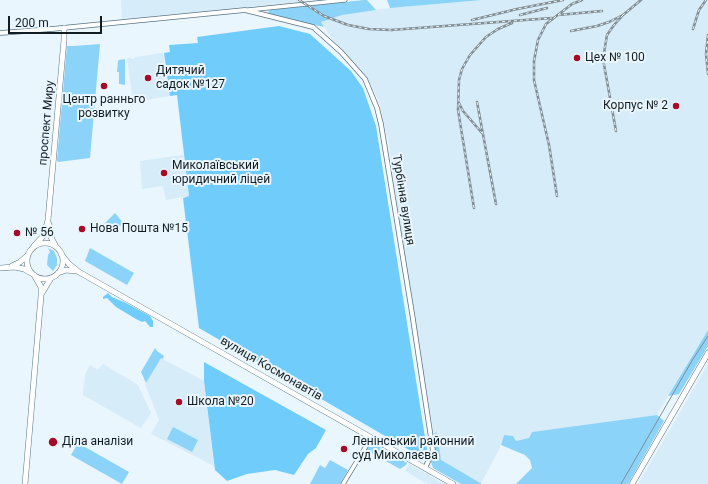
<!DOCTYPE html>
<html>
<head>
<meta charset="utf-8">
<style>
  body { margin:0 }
  #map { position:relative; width:708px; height:484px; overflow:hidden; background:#eaf6fd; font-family:Roboto,sans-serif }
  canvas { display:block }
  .scale { position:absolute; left:8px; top:16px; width:94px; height:18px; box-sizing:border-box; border:2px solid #121d23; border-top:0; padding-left:5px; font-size:12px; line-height:14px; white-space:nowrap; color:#121d23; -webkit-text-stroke:3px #eaf6fd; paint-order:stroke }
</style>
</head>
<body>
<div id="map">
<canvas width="708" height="484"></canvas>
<div class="scale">200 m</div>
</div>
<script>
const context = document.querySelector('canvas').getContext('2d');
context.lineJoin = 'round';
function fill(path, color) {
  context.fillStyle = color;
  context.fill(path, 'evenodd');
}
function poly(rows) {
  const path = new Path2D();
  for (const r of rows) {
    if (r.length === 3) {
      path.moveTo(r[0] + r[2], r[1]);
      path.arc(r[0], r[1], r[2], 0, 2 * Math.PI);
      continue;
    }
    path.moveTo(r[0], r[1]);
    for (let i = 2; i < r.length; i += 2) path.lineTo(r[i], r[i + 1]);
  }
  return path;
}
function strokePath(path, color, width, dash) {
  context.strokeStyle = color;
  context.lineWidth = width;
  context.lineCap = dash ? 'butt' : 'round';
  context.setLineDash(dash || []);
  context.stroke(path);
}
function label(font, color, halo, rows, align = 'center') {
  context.font = font + ' Roboto,sans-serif';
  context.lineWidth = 4;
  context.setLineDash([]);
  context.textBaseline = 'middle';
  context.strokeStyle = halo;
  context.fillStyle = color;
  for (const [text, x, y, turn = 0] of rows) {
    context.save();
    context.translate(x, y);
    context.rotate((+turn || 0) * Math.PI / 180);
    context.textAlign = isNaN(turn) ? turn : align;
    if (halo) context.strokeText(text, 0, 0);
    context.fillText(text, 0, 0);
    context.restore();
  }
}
fill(poly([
  [121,0,300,0,299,2,122,19],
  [482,0,708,0,708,330,683,370,657,415,532,432,529,438,516,441,513,436,504,435,499,450,481,483,438,460,400,225,388,139,379,101,367,77,332,39,321,22,342,14,390,8],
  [163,53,170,96,133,102,127,58,131,58,132,59,134,59,135,57],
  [183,155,189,196,166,200,163,186,142,189,140,161],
  [161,358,204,381,214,466,151,434,159,420,145,384],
  [103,364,138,385,151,413,141,428,83,395,85,374,90,365,98,370],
  [708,364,708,484,638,484],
  [409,464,444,484,428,484,405,471]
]), '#d6ecf8');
fill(poly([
  [364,0,367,0,376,10,342,15,321,22,324,27,269,15,268,12,270,10],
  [387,0,482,0,390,8],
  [100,44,90,158,58,162,57,160,67,46,74,46],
  [125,59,125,85,119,84,119,72,117,72,118,61,119,60],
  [115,213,125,225,102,230,103,227,102,226],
  [48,248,54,251,57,258,57,265,53,271,47,265,48,255,50,252],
  [90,248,134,273,127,285,85,261],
  [708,330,708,346,679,394,668,396],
  [155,348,157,351,164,356,163,359,161,358,146,383,141,372],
  [657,415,664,421,628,484,516,484,532,468,530,460,525,455,501,445,504,435,513,436,516,441,529,438,532,432],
  [173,427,198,440,192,452,167,439],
  [437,433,441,460,482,484,461,484,433,468,431,462,435,453,432,434],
  [78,443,129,472,122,484,71,455],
  [371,443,382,448,379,453,388,458,390,453,407,463,406,465,400,469,366,450],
  [330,460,348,470,340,484,310,484,320,465,325,468]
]), '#8bd3f8');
fill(poly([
  [279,26,310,34,351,71,363,88,376,126,427,450,423,458,199,328,183,198,189,196,177,95,170,96,164,53,170,52,169,45,198,43,197,37],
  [108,293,112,297,126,303,150,316,153,321,153,327,150,327,145,321,142,322,136,319,116,307,107,298,103,299,103,297],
  [204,362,326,430,316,448,308,454,294,475,275,470,247,474,227,481,215,470,204,381]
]), '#70cdfb');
const minor = poly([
  [248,10,345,0],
  [343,484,371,438]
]);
const tertiary = poly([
  [0,33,52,29,245,10,313,27,341,52,365,79,377,108,381,124,412,313,433,451,425,468]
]);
const secondary = poly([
  [49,224,51,237,56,247],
  [45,261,18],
  [34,246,44,235,48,220,64,40,64,28],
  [61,254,69,264,79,272,453,484],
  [12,266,20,262,27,256],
  [0,268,15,267,24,269,31,273],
  [58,273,66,270,76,271],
  [42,293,51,278],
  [25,484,41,296,41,287,34,275],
  [632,484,708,353]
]);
strokePath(minor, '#597483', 5);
strokePath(tertiary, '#597483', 5.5);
strokePath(secondary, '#597483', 6);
strokePath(minor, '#fff', 3.5);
strokePath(tertiary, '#fff', 4);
strokePath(secondary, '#fff', 5);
strokePath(poly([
  [621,484,693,359,708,336]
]), '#828d94', 1);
const rail = poly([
  [299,0,324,16,348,25,369,29,391,30,552,18],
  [520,15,547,8],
  [558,15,602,11],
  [472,20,517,9,563,0],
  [693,29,699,10,706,0],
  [571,31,597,26,609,22,623,15,641,0],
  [708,35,706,54,708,74],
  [477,102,496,204],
  [459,103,463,111,482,133],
  [616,131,603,59,607,35,614,25,623,15],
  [557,196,549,145,534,80,534,61,538,40,546,24,572,4,582,0],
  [474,208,458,110,459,80,462,69,470,55,486,37,498,29,512,23]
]);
strokePath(rail, '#828d94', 2.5);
strokePath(rail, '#eaf6fd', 1, [3]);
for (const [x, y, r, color] of [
  [577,58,4,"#a50b26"],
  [148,78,4,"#a50b26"],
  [104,86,4,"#a50b26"],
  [676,106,4,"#a50b26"],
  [164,173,4,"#a50b26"],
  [82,229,4,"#a50b26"],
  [17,233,4,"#a50b26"],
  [179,402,4,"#a50b26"],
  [53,442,5,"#a50b26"],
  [344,449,4,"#a50b26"]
]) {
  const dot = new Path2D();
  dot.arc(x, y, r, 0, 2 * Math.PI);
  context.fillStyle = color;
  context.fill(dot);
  strokePath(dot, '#eaf6fd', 1.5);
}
label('12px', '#121d23', '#eaf6fd', [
  ["Цех № 100",585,58],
  ["Дитячий",156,71],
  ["садок №127",156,85],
  ["Центр ранньго",104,100,"center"],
  ["розвитку",104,114,"center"],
  ["Корпус № 2",668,106,"right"],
  ["Миколаївський",172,166],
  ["юридичний ліцей",172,180],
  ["Нова Пошта №15",90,229],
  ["№ 56",25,233],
  ["Школа №20",187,402],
  ["Діла аналізи",62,442],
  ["Ленінський районний",352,442],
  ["суд Миколаєва",352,456]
], 'left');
label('12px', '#121d23', '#eaf6fd', [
  ["проспект Миру",47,123,-85],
  ["Турбінна вулиця",403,200,81],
  ["вулиця Космонавтів",271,369,30]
]);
</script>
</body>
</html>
